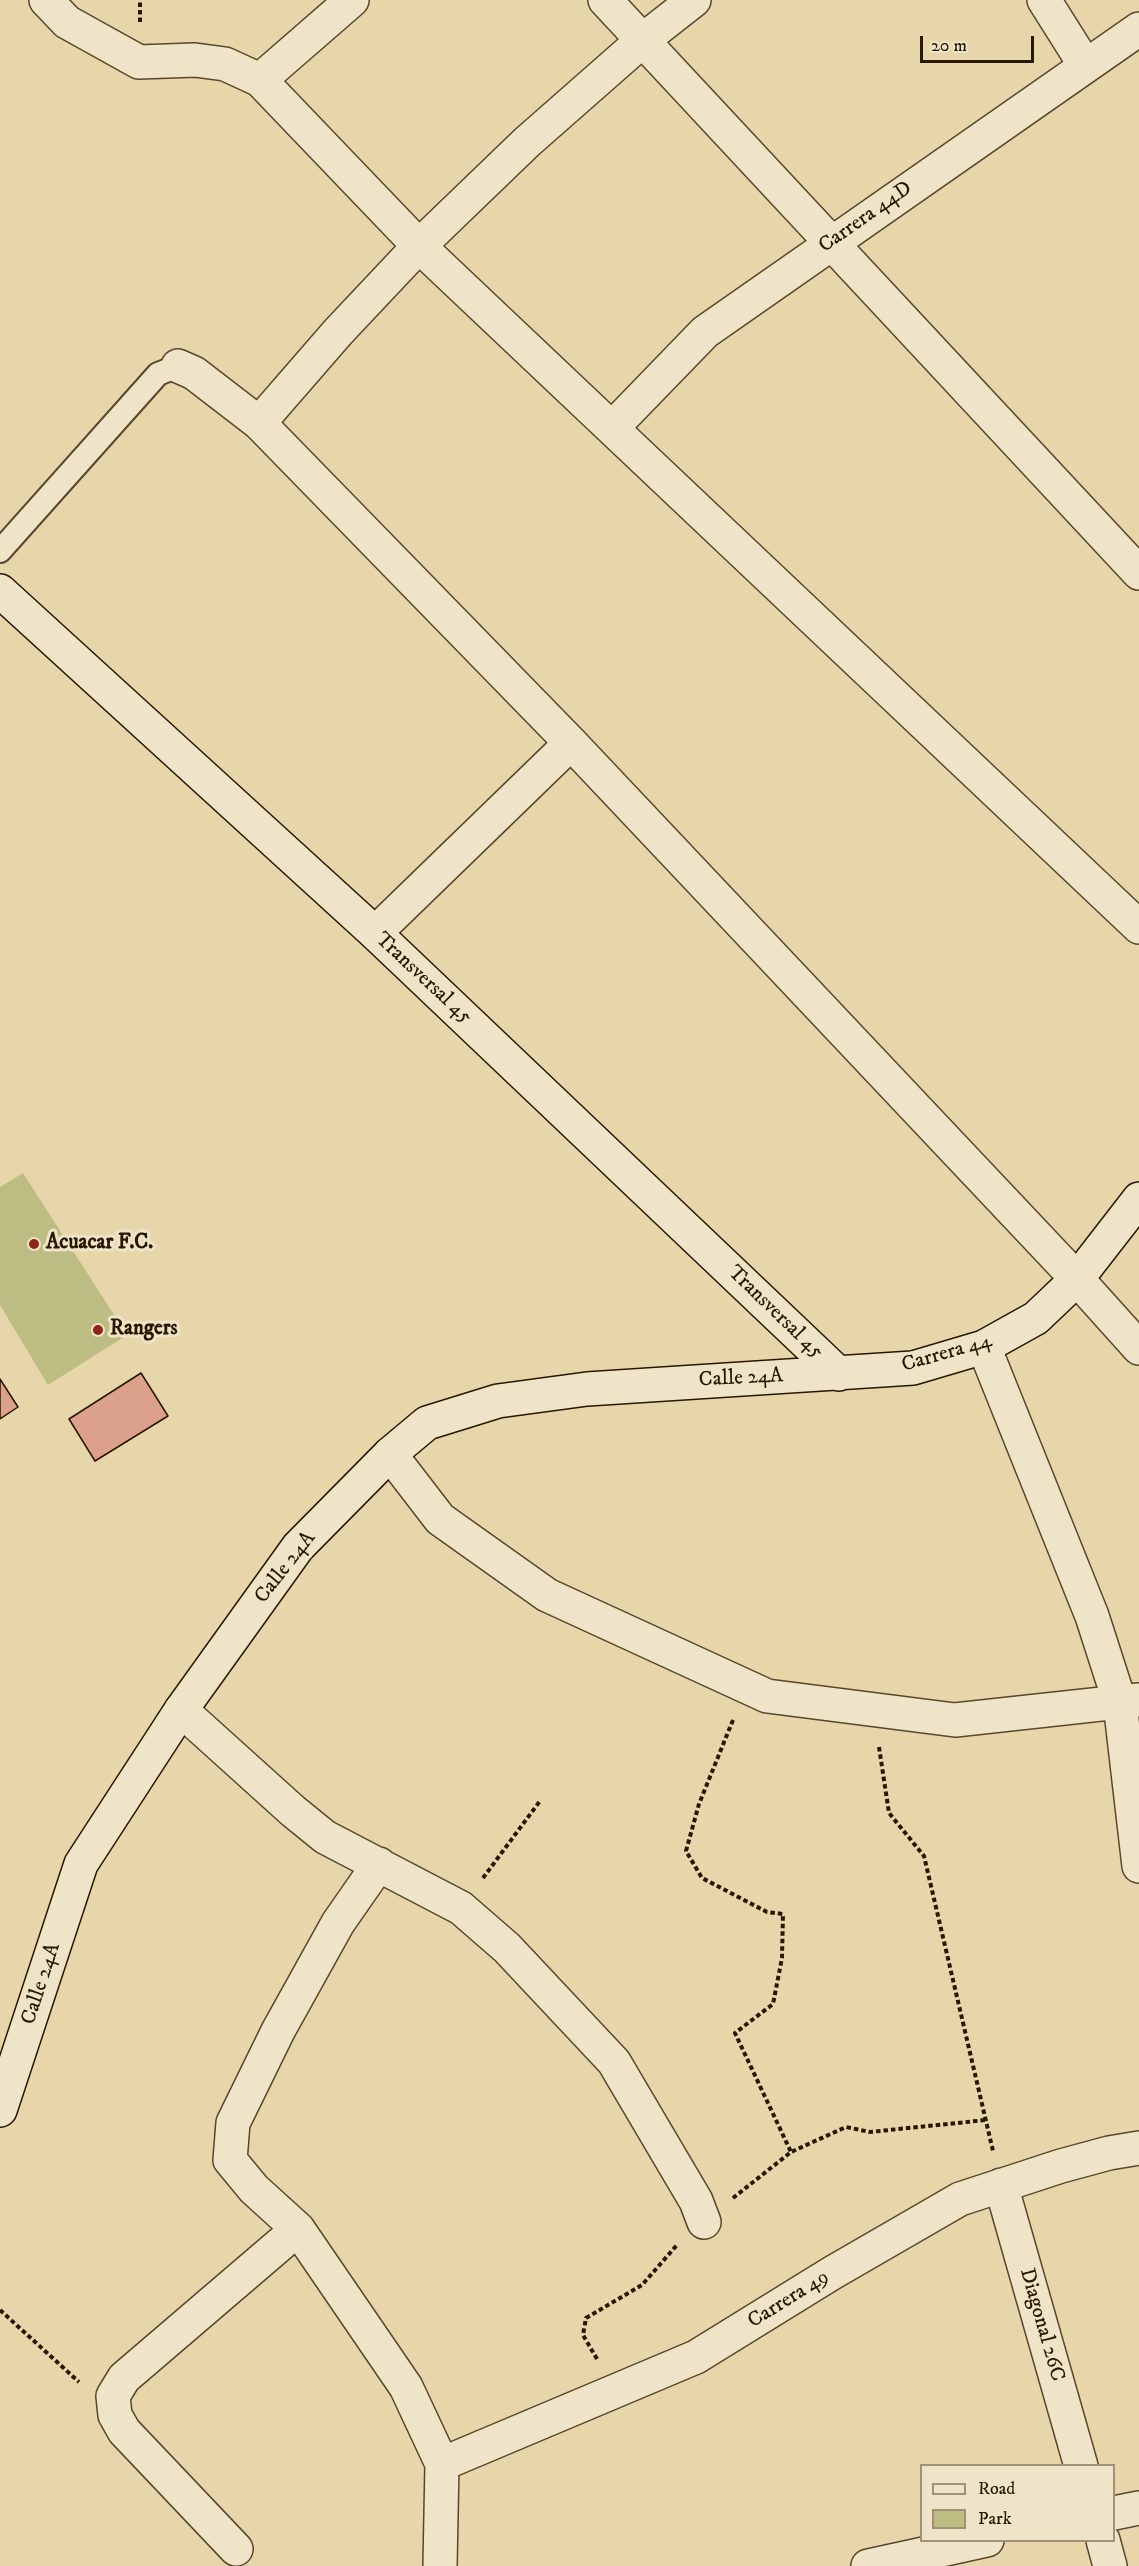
<!DOCTYPE html>
<html>
<head>
<meta charset="utf-8">
<style>
  body { margin:0 }
  #map { position:relative; width:1139px; height:2566px; overflow:hidden; background:#e7d6a9; font-family:"IM FELL DW Pica",serif }
  canvas { display:block }
  .legend { position:absolute; left:920px; top:2464px; width:195px; height:78px; box-sizing:border-box; background:#efe4c7; border:2px solid #9f9279; margin:0; padding:8px 10px; list-style:none; font-size:18px; color:#281703 }
  .legend li { display:flex; align-items:center; gap:12px; height:30px }
  .legend b { width:30px; border:2px solid #9f9279 }
  .scale { position:absolute; left:920px; top:36px; width:114px; height:27px; box-sizing:border-box; border:3px solid #281703; border-top:0; padding-left:8px; font-size:18px; line-height:21px; white-space:nowrap; color:#281703; -webkit-text-stroke:4px #efe4c7; paint-order:stroke }
</style>
</head>
<body>
<div id="map">
<canvas width="1139" height="2566"></canvas>
<ul class="legend">
<li><b style="height:8px;background:#efe4c7"></b>Road</li>
<li><b style="height:16px;background:#bdbc82"></b>Park</li>
</ul>
<div class="scale">20 m</div>
</div>
<script>
const context = document.querySelector('canvas').getContext('2d');
context.lineJoin = 'round';
function fill(path, color) {
  context.fillStyle = color;
  context.fill(path, 'evenodd');
}
function poly(rows) {
  const path = new Path2D();
  for (const r of rows) {
    path.moveTo(r[0], r[1]);
    for (let i = 2; i < r.length; i += 2) path.lineTo(r[i], r[i + 1]);
  }
  return path;
}
function strokePath(path, color, width, dash) {
  context.strokeStyle = color;
  context.lineWidth = width;
  context.lineCap = dash ? 'butt' : 'round';
  context.setLineDash(dash || []);
  context.stroke(path);
}
function label(font, color, halo, rows, align = 'center') {
  context.font = font + ' "IM FELL DW Pica",serif';
  context.lineWidth = 6;
  context.setLineDash([]);
  context.textBaseline = 'middle';
  context.strokeStyle = halo;
  context.fillStyle = color;
  for (const [text, x, y, turn = 0] of rows) {
    context.save();
    context.translate(x, y);
    context.rotate((+turn || 0) * Math.PI / 180);
    context.textAlign = isNaN(turn) ? turn : align;
    if (halo) context.strokeText(text, 0, 0);
    context.fillText(text, 0, 0);
    context.restore();
  }
}
fill(poly([
  [23,1173,127,1335,48,1385,0,1305,0,1187]
]), '#bdbc82');
const building = poly([
  [141,1373,168,1416,95,1461,69,1419,141,1373],
  [0,1379,18,1407,0,1419,0,1379]
]);
fill(building, '#dca18b');
strokePath(building, '#281703', 1.5);
const lane = poly([
  [0,551,158,374,178,366]
]);
const street = poly([
  [46,0,67,22,139,62,195,60,225,64,260,80,419,246,1139,927],
  [605,0,1139,573],
  [1044,0,1085,65],
  [260,80,352,0],
  [178,366,194,373,259,423,571,743,1077,1279,1139,1348],
  [259,423,338,332,419,246,527,142,643,40,694,0],
  [612,428,705,332,1139,29],
  [375,933,571,743],
  [984,1347,1092,1616,1120,1703,1139,1866],
  [390,1454,440,1519,547,1595,767,1696,955,1720,1139,1700],
  [181,1710,293,1811,325,1837,461,1908,507,1948,614,2062,696,2201,704,2222],
  [379,1864,338,1923,278,2031,233,2123,230,2160,254,2189,298,2229,406,2387,442,2464,440,2566],
  [1001,2185,1081,2466],
  [442,2464,696,2357,832,2273,960,2199,1061,2166,1109,2153,1139,2148],
  [1114,2513,1139,2508],
  [1103,2540,1110,2566],
  [236,2549,124,2431,115,2415,113,2396,124,2378,298,2229],
  [868,2566,987,2540]
]);
const secondary = poly([
  [0,591,375,933,839,1374],
  [0,2110,81,1864,181,1710,298,1547,390,1454,427,1423,498,1401,587,1389,913,1368,984,1347,1036,1318,1077,1279,1139,1199]
]);
strokePath(lane, '#58472c', 26);
strokePath(street, '#58472c', 36);
strokePath(secondary, '#281703', 36);
strokePath(poly([
  [140,22,140,0],
  [733,1720,699,1804,686,1851,702,1878,767,1912,783,1914,782,1958,773,2004,735,2033,791,2152],
  [879,1747,889,1813,924,1856,993,2151],
  [483,1878,540,1801],
  [733,2198,791,2152,846,2127,870,2132,986,2120],
  [0,2310,79,2382],
  [597,2359,583,2335,586,2318,642,2285,677,2245]
]), '#281703', 4, [4.5, 3]);
strokePath(lane, '#efe4c7', 22);
strokePath(street, '#efe4c7', 33);
strokePath(secondary, '#efe4c7', 33);
for (const [x, y, r, color] of [
  [34,1244,6,"#8f2418"],
  [98,1330,6,"#8f2418"]
]) {
  const dot = new Path2D();
  dot.arc(x, y, r, 0, 2 * Math.PI);
  context.fillStyle = color;
  context.fill(dot);
  strokePath(dot, '#efe4c7', 2);
}
label('21px', '#281703', '#efe4c7', [
  ["Carrera 44D",866,218,-35],
  ["Transversal 45",423,979,43],
  ["Transversal 45",775,1313,44],
  ["Carrera 44",947,1354,-16],
  ["Calle 24A",741,1379,-3],
  ["Calle 24A",286,1568,-52],
  ["Calle 24A",42,1984,-72],
  ["Carrera 49",789,2300,-32],
  ["Diagonal 26C",1041,2325,74]
]);
label('bold 21px', '#281703', '#efe4c7', [
  ["Acuacar F.C.",46,1244],
  ["Rangers",110,1330]
], 'left');
</script>
</body>
</html>
